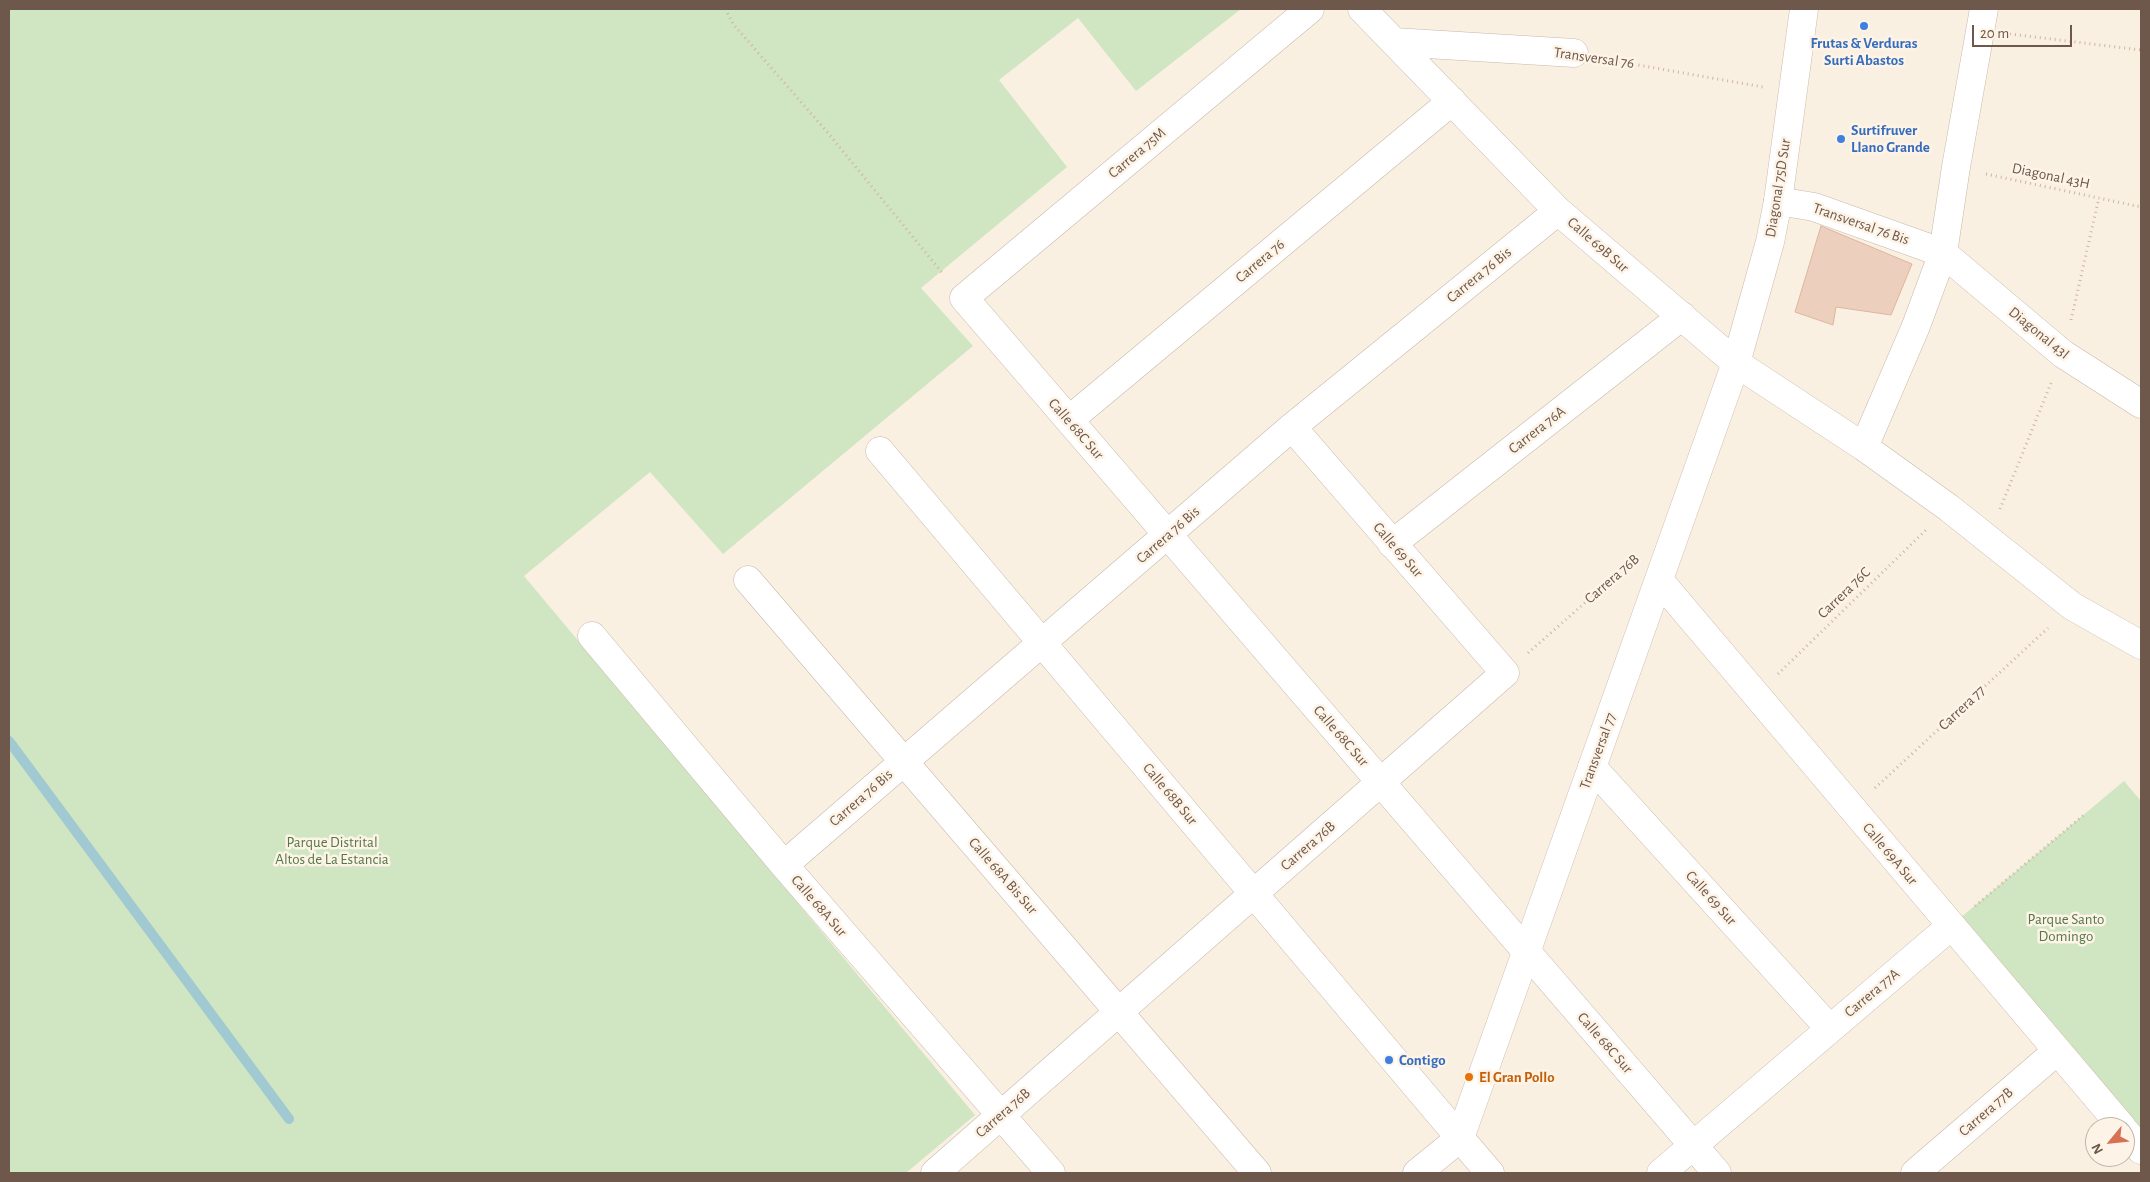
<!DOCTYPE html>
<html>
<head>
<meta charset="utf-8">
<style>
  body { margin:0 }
  #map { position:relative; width:2150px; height:1182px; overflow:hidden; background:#f9f0e2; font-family:"Alegreya Sans",sans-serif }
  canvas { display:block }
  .frame { position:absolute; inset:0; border:10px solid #6e584b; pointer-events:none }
  .north { position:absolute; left:2085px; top:1117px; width:50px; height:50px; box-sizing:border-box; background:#fdf4e7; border:1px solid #c4b6a9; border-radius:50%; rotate:242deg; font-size:14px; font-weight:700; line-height:20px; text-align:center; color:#6e584b }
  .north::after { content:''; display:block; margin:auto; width:18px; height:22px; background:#d77153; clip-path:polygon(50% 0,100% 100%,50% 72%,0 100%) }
  .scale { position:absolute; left:1972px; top:25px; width:100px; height:22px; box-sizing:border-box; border:2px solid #6e584b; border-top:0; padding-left:6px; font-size:15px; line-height:18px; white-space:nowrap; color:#6e584b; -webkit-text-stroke:4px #fdf4e7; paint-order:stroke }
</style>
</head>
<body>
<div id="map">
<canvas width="2150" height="1182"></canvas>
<div class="frame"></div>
<div class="north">N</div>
<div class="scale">20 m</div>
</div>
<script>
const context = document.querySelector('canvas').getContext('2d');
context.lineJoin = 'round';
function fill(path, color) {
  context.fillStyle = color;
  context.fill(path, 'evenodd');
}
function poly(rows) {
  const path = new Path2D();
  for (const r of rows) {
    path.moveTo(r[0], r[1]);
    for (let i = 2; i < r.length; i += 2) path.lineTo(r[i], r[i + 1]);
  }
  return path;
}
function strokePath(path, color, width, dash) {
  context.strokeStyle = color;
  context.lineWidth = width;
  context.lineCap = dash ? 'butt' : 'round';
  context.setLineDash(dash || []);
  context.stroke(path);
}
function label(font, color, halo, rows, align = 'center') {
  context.font = font + ' "Alegreya Sans",sans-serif';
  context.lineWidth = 5;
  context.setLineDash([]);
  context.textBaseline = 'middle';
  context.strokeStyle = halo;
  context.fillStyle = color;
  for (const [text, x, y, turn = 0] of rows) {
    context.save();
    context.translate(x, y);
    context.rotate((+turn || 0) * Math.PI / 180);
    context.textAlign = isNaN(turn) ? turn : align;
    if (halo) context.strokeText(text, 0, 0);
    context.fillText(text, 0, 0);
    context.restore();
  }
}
fill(poly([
  [9,9,1241,9,1136,91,1078,18,999,80,1067,167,921,288,973,346,723,554,650,472,524,576,975,1115,906,1173,9,1173],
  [2124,781,2141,801,2141,1135,1960,918]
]), '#d0e5c2');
strokePath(poly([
  [9,741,289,1119]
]), '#a0c9d1', 10);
const building = poly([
  [1821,226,1912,264,1891,315,1836,307,1833,325,1795,312,1821,226]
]);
fill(building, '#eccfbc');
strokePath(building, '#dcb69f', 1);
const street = poly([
  [1310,9,964,298,1717,1173],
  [1362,9,1558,211,1736,363,1864,447,1949,508,2072,606,2141,645],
  [1394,42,1574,53],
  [1778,201,1814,207,1943,253,2063,354,2141,404],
  [1069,420,1452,101],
  [1864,447,1916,326,1943,253,1956,167,1984,9],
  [880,451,1460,1138,1417,1173],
  [1392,544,1682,316],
  [748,580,1257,1173],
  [592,636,784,865,1051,1173],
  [1592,767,1830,1029],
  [784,865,1292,427,1558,211],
  [935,1173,1505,673,1292,427],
  [1661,1173,1951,926],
  [1915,1173,2057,1051]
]);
const secondary = poly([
  [1659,580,2122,1127],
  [2125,1131,2141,1150],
  [1490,1173,1460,1138,1736,363,1770,242,1778,201,1804,9]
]);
strokePath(street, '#c8b8aa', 29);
strokePath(secondary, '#cebaab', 29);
strokePath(poly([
  [725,9,734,25,828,133,944,275],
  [2010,34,2141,50],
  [1604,59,1763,87],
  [1986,174,2141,207],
  [2071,320,2099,198],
  [2000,509,2051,383],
  [1528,653,1630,563],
  [1778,674,1926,530],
  [1875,788,2048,628],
  [1975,906,2085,814]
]), '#d0b3a0', 3, [1, 4]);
strokePath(street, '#fff', 28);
strokePath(secondary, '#fff', 28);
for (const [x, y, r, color] of [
  [1864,26,5,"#3f7fe0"],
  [1841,139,5,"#3f7fe0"],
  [1389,1060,5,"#3f7fe0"],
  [1469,1077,5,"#e8710a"]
]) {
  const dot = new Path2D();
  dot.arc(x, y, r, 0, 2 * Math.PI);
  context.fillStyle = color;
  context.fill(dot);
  strokePath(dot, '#fdf4e7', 2);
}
label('bold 15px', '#366cbe', '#fdf4e7', [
  ["Frutas & Verduras",1864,43,"center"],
  ["Surti Abastos",1864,60,"center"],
  ["Surtifruver",1851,130],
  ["Llano Grande",1851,147],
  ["Contigo",1399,1060]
], 'left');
label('15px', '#6e584b', '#fdf4e7', [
  ["Transversal 76",1594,58,8],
  ["Carrera 75M",1137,153,-40],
  ["Diagonal 43H",2051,176,12],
  ["Diagonal 75D Sur",1778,188,-81],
  ["Transversal 76 Bis",1861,224,19],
  ["Calle 69B Sur",1598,245,41],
  ["Carrera 76",1260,261,-40],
  ["Carrera 76 Bis",1479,275,-39],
  ["Diagonal 43I",2039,333,39],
  ["Calle 68C Sur",1076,429,49],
  ["Carrera 76A",1537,430,-38],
  ["Carrera 76 Bis",1168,535,-41],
  ["Calle 69 Sur",1398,550,49],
  ["Carrera 76B",1612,579,-41],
  ["Carrera 76C",1844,593,-44],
  ["Carrera 77",1962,708,-43],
  ["Calle 68C Sur",1341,736,49],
  ["Transversal 77",1598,751,-70],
  ["Calle 68B Sur",1170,794,50],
  ["Carrera 76 Bis",861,798,-41],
  ["Carrera 76B",1308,846,-41],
  ["Calle 69A Sur",1890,854,50],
  ["Calle 68A Bis Sur",1003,876,49],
  ["Calle 69 Sur",1711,898,48],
  ["Calle 68A Sur",819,906,49],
  ["Carrera 77A",1872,993,-40],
  ["Calle 68C Sur",1605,1043,49],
  ["Carrera 77B",1986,1112,-41],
  ["Carrera 76B",1003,1113,-41]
]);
label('15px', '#557848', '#fdf4e7', [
  ["Parque Distrital",332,842],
  ["Altos de La Estancia",332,859],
  ["Parque Santo",2066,919],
  ["Domingo",2066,936]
]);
label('bold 15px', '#c56008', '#fdf4e7', [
  ["El Gran Pollo",1479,1077]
], 'left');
</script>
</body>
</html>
